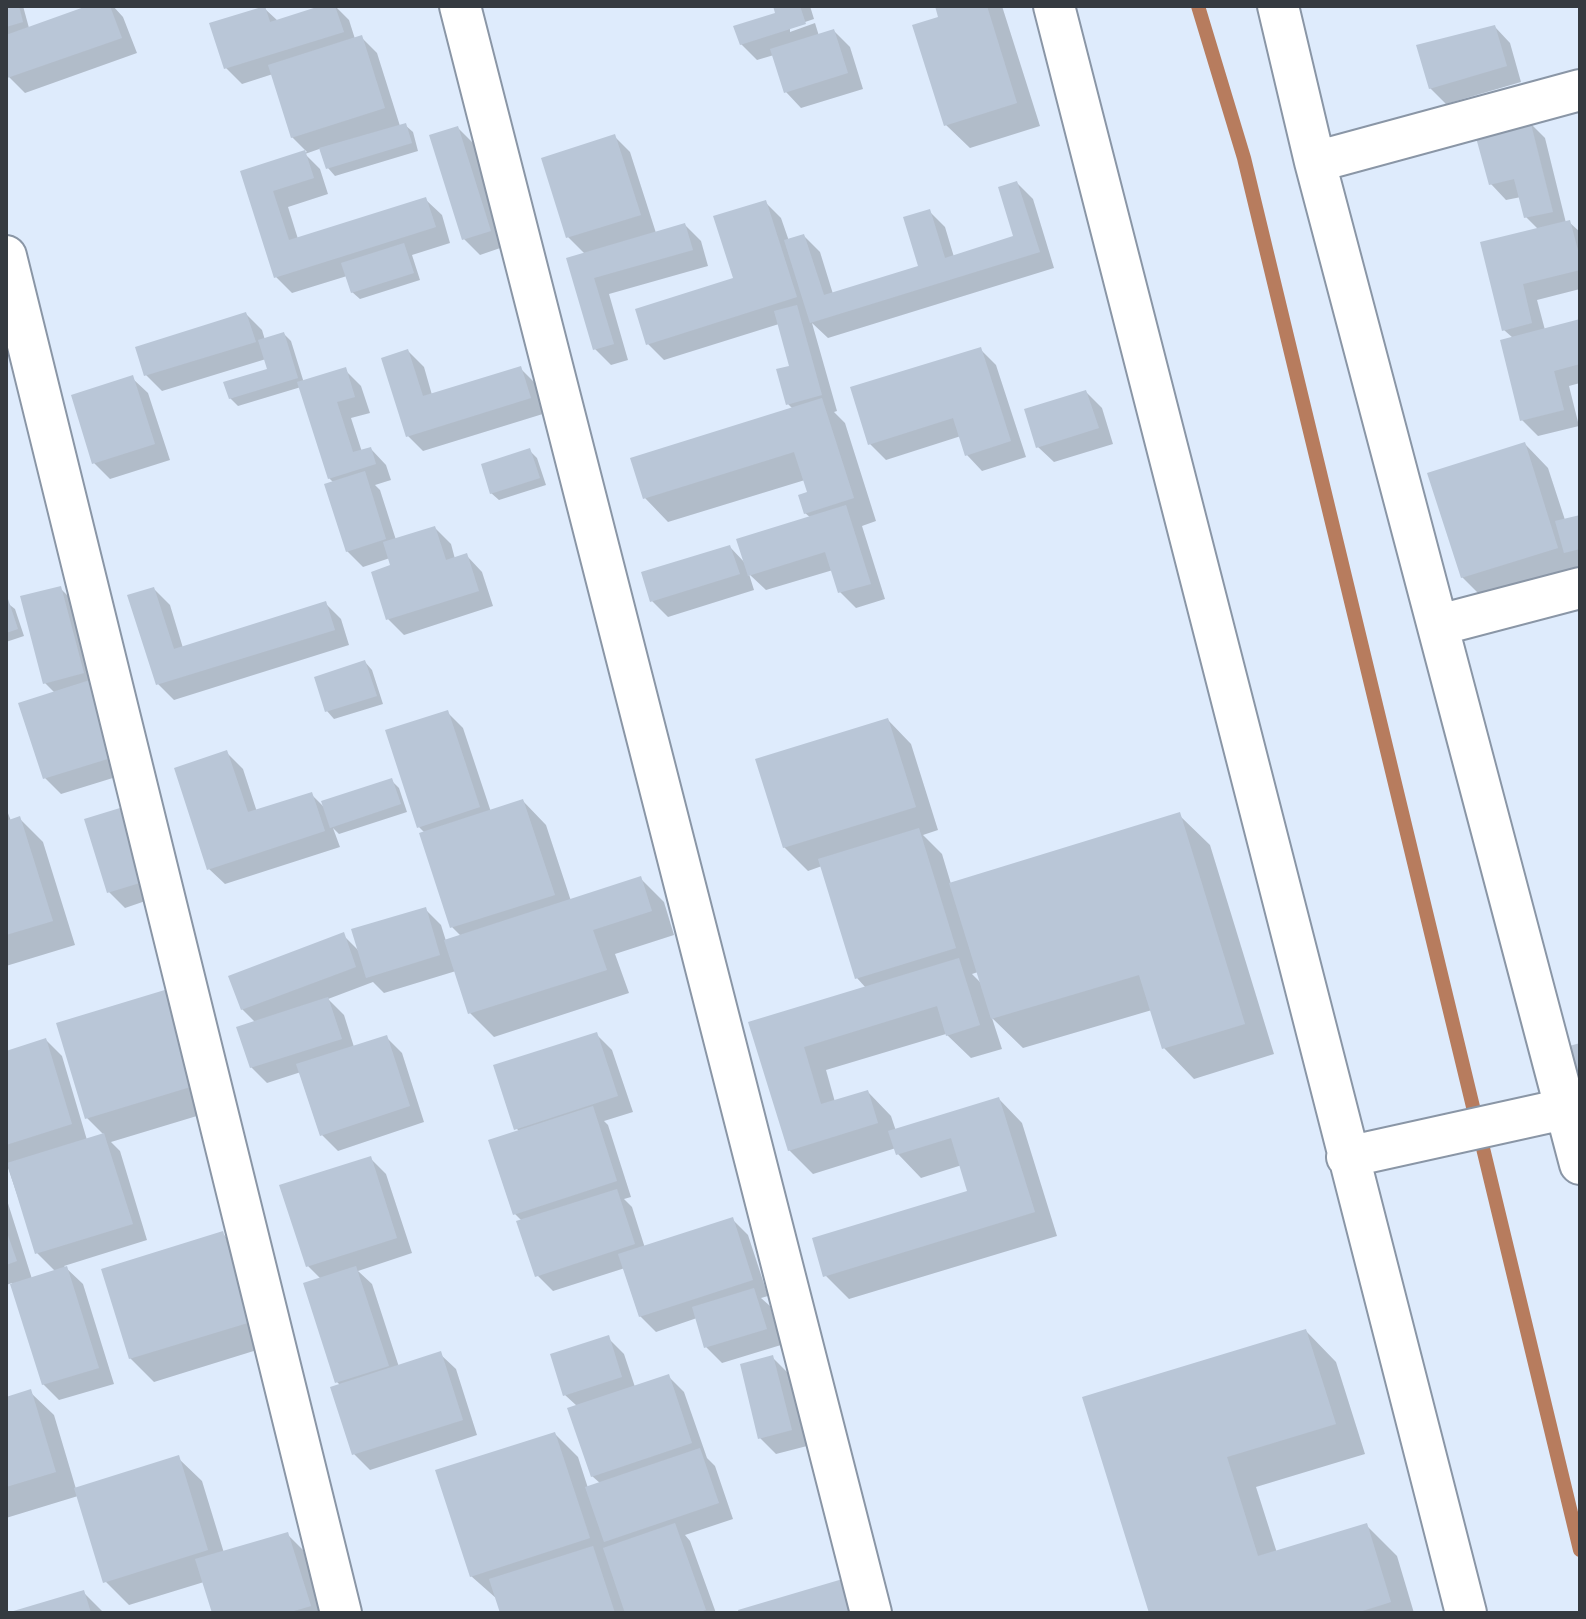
<!DOCTYPE html>
<html>
<head>
<meta charset="utf-8">
<style>
  body { margin:0 }
  #map { position:relative; width:1586px; height:1619px; overflow:hidden; background:#deebfc; font-family:Lato,sans-serif }
  canvas { display:block }
  .frame { position:absolute; inset:0; border:8px solid #353a40; pointer-events:none }
</style>
</head>
<body>
<div id="map">
<canvas width="1586" height="1619"></canvas>
<div class="frame"></div>
</div>
<script>
const context = document.querySelector('canvas').getContext('2d');
context.lineJoin = 'round';
function fill(path, color) {
  context.fillStyle = color;
  context.fill(path, 'evenodd');
}
function poly(rows) {
  const path = new Path2D();
  for (const r of rows) {
    path.moveTo(r[0], r[1]);
    for (let i = 2; i < r.length; i += 2) path.lineTo(r[i], r[i + 1]);
  }
  return path;
}
function strokePath(path, color, width, dash) {
  context.strokeStyle = color;
  context.lineWidth = width;
  context.lineCap = dash ? 'butt' : 'round';
  context.setLineDash(dash || []);
  context.stroke(path);
}
fill(poly([
  [6,6,23,6,29,28,93,6,113,6,123,17,137,53,25,93,9,77,6,69],
  [327,6,335,6,349,20,355,39,361,37,377,53,400,126,405,125,413,132,418,151,335,176,328,168,322,148,305,154,320,169,328,194,288,207,298,239,426,200,442,215,450,243,412,255,420,280,360,299,352,292,347,276,292,293,276,277,243,172,307,152,292,137,273,74,242,84,226,68,264,8,278,21],
  [775,6,810,6,814,19,790,27,790,32,815,23,819,36,834,31,850,47,863,89,801,108,786,92,774,55,757,60,741,44,777,14],
  [937,6,1002,6,1040,126,970,148,946,125,940,18],
  [1495,27,1510,43,1521,82,1446,104,1430,88],
  [1529,122,1545,138,1566,223,1569,222,1580,232,1580,289,1537,300,1545,330,1580,321,1580,383,1569,386,1579,426,1538,436,1522,420,1513,338,1504,330,1538,229,1526,217,1521,197,1506,200,1491,184],
  [458,128,474,144,506,246,480,255,464,239],
  [614,136,630,152,656,233,685,225,701,241,708,266,609,294,628,360,611,365,595,349,585,254,568,237],
  [1017,183,1033,199,1054,268,828,338,812,323,837,411,834,412,845,423,876,521,862,526,885,599,856,608,840,592,833,570,766,590,749,574,754,590,668,617,652,601,730,547,746,564,811,518,805,513,809,493,805,480,668,522,645,498,793,409,788,404,791,367,779,324,664,360,648,344,735,280,765,202,781,218,789,241,804,236,820,252,833,294,921,267,929,211,945,227,954,257,1016,238],
  [246,314,262,330,265,340,284,334,291,341,304,383,345,370,361,386,370,413,351,418,362,452,371,449,386,465,391,480,375,485,380,490,396,540,435,528,451,544,455,559,467,556,482,572,493,606,404,635,388,619,393,567,390,558,363,567,347,551,334,483,329,478,301,387,238,406,230,398,269,370,266,359,162,391,146,375],
  [980,349,996,365,1026,457,982,471,967,455,961,436,886,460,870,444],
  [408,351,424,367,432,395,520,368,536,384,546,413,423,451,407,435],
  [132,378,148,393,170,460,110,479,94,463],
  [1086,392,1102,408,1113,444,1054,462,1038,447],
  [1525,444,1548,468,1565,520,1580,517,1580,572,1486,601,1462,577],
  [530,451,537,458,546,485,499,500,491,493],
  [60,588,76,604,129,773,61,794,45,778,55,693,45,683],
  [154,589,170,605,183,648,325,603,341,619,349,645,174,700,158,684],
  [6,602,15,609,24,636,6,642],
  [365,662,372,670,383,704,334,719,327,711],
  [447,712,463,728,491,812,523,801,546,825,571,901,640,878,664,902,674,935,615,954,629,993,494,1037,470,1013,456,971,384,993,373,982,328,999,344,1015,354,1047,386,1037,402,1053,424,1122,338,1151,322,1135,301,1072,267,1083,251,1067,256,1023,242,1009,343,935,360,952,425,909,441,925,446,941,461,936,452,927,425,833,418,826],
  [888,720,911,744,938,830,923,835,942,854,951,884,1179,815,1210,845,1274,1054,1194,1079,1164,1048,1152,1010,1023,1048,992,1018,1002,1049,971,1058,946,1034,826,1070,835,1102,868,1092,891,1116,896,1131,999,1099,1022,1123,1057,1236,849,1299,825,1275,970,1192,962,1165,921,1178,898,1154,896,1148,813,1174,789,1150,750,1024,866,988,857,978,822,866,808,871,784,847],
  [978,972,982,984,972,974],
  [227,753,243,769,257,812,311,794,326,809,392,781,399,788,407,812,339,834,333,828,340,847,225,884,209,869],
  [6,808,11,821,19,818,43,842,75,945,6,966],
  [119,811,135,827,157,897,125,908,109,892],
  [167,991,220,1109,111,1142,120,1151,147,1240,64,1266,83,1284,114,1384,59,1400,43,1384,12,1283,6,1285,6,1197,32,1279,56,1272,37,1253,6,1162,6,1053,46,1040,62,1056,87,1140,104,1135,87,1118],
  [596,1034,612,1050,633,1112,604,1121,608,1125,631,1197,624,1199,632,1207,645,1248,732,1219,748,1235,768,1296,761,1298,770,1306,781,1345,722,1363,706,1347,697,1318,656,1332,640,1316,625,1268,553,1291,537,1275,522,1221,514,1213,520,1132,516,1128],
  [370,1158,386,1174,412,1253,358,1271,372,1284,399,1367,440,1354,456,1369,477,1435,370,1470,354,1454,341,1386,337,1382,321,1279,308,1266],
  [223,1234,246,1257,273,1345,154,1382,130,1358],
  [1306,1331,1336,1362,1365,1454,1256,1487,1277,1553,1366,1525,1397,1556,1414,1613,1151,1613,1084,1399],
  [608,1338,624,1354,635,1387,668,1376,684,1392,707,1458,715,1466,733,1519,685,1535,690,1541,716,1613,502,1613,497,1599,471,1576,555,1434,578,1457,588,1488,601,1484,592,1476,577,1406,565,1395],
  [772,1357,788,1373,807,1446,776,1454,760,1438],
  [30,1392,54,1415,76,1489,178,1458,202,1481,224,1553,287,1534,303,1550,323,1613,214,1613,204,1582,129,1605,105,1581,78,1496,6,1518,6,1399],
  [83,1592,104,1613,14,1613]
]), '#0003');
strokePath(poly([
  [1198,6,1244,158,1580,1550]
]), '#b77c5e', 14);
fill(poly([
  [6,6,19,6,23,22,6,27],
  [87,6,110,6,122,38,7,78,6,35],
  [265,6,270,22,320,6,335,6,344,32,224,69,209,23],
  [773,6,800,6,806,24,740,45,733,26,775,13],
  [935,6,987,6,1017,103,944,126,912,25,938,17],
  [1495,25,1507,66,1429,89,1416,45],
  [834,29,848,73,784,93,770,49],
  [362,35,385,108,291,138,268,65],
  [1530,120,1553,212,1524,218,1514,179,1489,185,1475,134],
  [406,123,412,143,326,169,319,148],
  [458,126,491,231,462,240,429,135],
  [615,134,641,215,566,238,541,158],
  [305,150,314,178,273,191,289,240,426,197,436,227,274,278,240,171],
  [1017,181,1040,252,810,323,784,240,804,234,824,295,918,266,903,217,930,209,945,258,1013,236,998,187],
  [766,200,797,297,646,345,635,309,733,278,713,216],
  [1570,220,1580,258,1580,270,1523,284,1532,323,1502,331,1480,242],
  [685,223,693,250,594,278,614,344,593,350,566,258],
  [404,243,414,273,351,293,341,263],
  [797,305,822,395,786,405,776,369,789,366,774,311],
  [246,312,256,342,144,376,135,347],
  [1580,319,1580,364,1554,371,1564,410,1520,421,1500,340],
  [284,332,298,378,229,399,223,382,267,369,258,340],
  [981,347,1011,441,965,456,953,418,868,445,850,387],
  [408,349,423,396,521,366,531,398,406,437,381,358],
  [346,367,355,397,337,402,353,452,371,447,376,464,328,479,297,382],
  [133,375,155,444,92,464,71,395],
  [1086,390,1099,428,1036,448,1024,409],
  [822,398,854,498,804,514,798,495,807,492,794,452,643,499,630,458],
  [1525,442,1558,548,1461,578,1427,473],
  [530,448,540,478,490,494,481,464],
  [365,471,386,539,346,552,324,484],
  [846,505,871,584,838,593,825,552,748,576,736,539],
  [1580,515,1580,549,1564,553,1555,521],
  [435,526,446,560,467,553,479,591,386,620,371,572,390,565,383,542],
  [730,545,740,574,650,602,641,572],
  [61,586,84,673,43,684,20,596],
  [154,587,174,649,326,601,335,630,156,685,127,595],
  [8,599,18,629,6,633,6,600],
  [365,660,377,696,325,712,314,677],
  [90,680,114,757,43,779,18,703],
  [448,710,480,807,417,828,385,730],
  [888,718,916,807,783,848,755,759],
  [227,750,248,812,312,792,325,831,207,870,174,768],
  [392,778,401,804,330,828,321,801],
  [523,799,555,895,450,928,419,833],
  [120,808,143,882,107,893,84,819],
  [1180,812,1245,1024,1162,1049,1139,975,991,1019,949,883],
  [20,816,53,921,6,935,6,821],
  [919,828,956,948,855,979,818,859],
  [641,876,652,911,593,930,607,970,468,1014,444,940],
  [426,907,440,955,366,978,351,929],
  [344,932,356,967,241,1010,228,976],
  [959,958,980,1025,946,1036,937,1006,804,1047,821,1104,868,1090,878,1123,788,1151,748,1022],
  [168,989,197,1085,85,1119,56,1023],
  [328,997,342,1039,250,1068,236,1027],
  [597,1032,618,1096,514,1130,493,1065],
  [387,1035,410,1106,320,1136,296,1064],
  [46,1038,72,1124,6,1145,6,1051],
  [1580,1043,1580,1082,1578,1083,1566,1047],
  [999,1097,1035,1212,823,1277,812,1238,967,1191,951,1138,896,1155,888,1131],
  [593,1106,617,1181,513,1215,488,1140],
  [104,1133,133,1224,35,1254,7,1163],
  [371,1156,397,1238,306,1267,279,1185],
  [617,1189,635,1244,535,1277,516,1221],
  [733,1217,753,1280,639,1317,618,1254],
  [6,1230,17,1261,6,1265],
  [223,1231,251,1322,129,1359,101,1269],
  [67,1266,99,1368,42,1385,10,1284],
  [356,1266,389,1366,335,1383,303,1283],
  [754,1288,767,1329,704,1348,692,1307],
  [1306,1329,1336,1424,1227,1457,1258,1556,1367,1523,1391,1602,1356,1613,1149,1613,1082,1397],
  [609,1335,622,1377,563,1396,550,1354],
  [441,1351,463,1420,352,1455,330,1387],
  [773,1355,792,1430,758,1439,740,1364],
  [669,1374,692,1443,591,1477,567,1408],
  [31,1389,56,1472,6,1487,6,1397],
  [555,1432,590,1538,470,1577,435,1470],
  [700,1448,719,1503,604,1542,585,1487],
  [179,1455,208,1550,103,1583,74,1488],
  [675,1523,706,1610,696,1613,625,1613,603,1548],
  [288,1532,311,1606,287,1613,212,1613,195,1559],
  [593,1546,615,1613,500,1613,489,1579],
  [846,1578,857,1613,739,1613,738,1610],
  [84,1590,91,1613,10,1613,10,1612]
]), '#b9c6d7');
const minor = poly([
  [460,6,871,1613],
  [1054,6,1466,1613],
  [1278,6,1315,162,1580,1164],
  [1315,162,1580,90],
  [6,256,341,1613],
  [1439,625,1580,588],
  [1347,1157,1546,1113,1580,1108]
]);
strokePath(minor, '#8a96a6', 44);
strokePath(minor, '#fff', 40);
</script>
</body>
</html>
